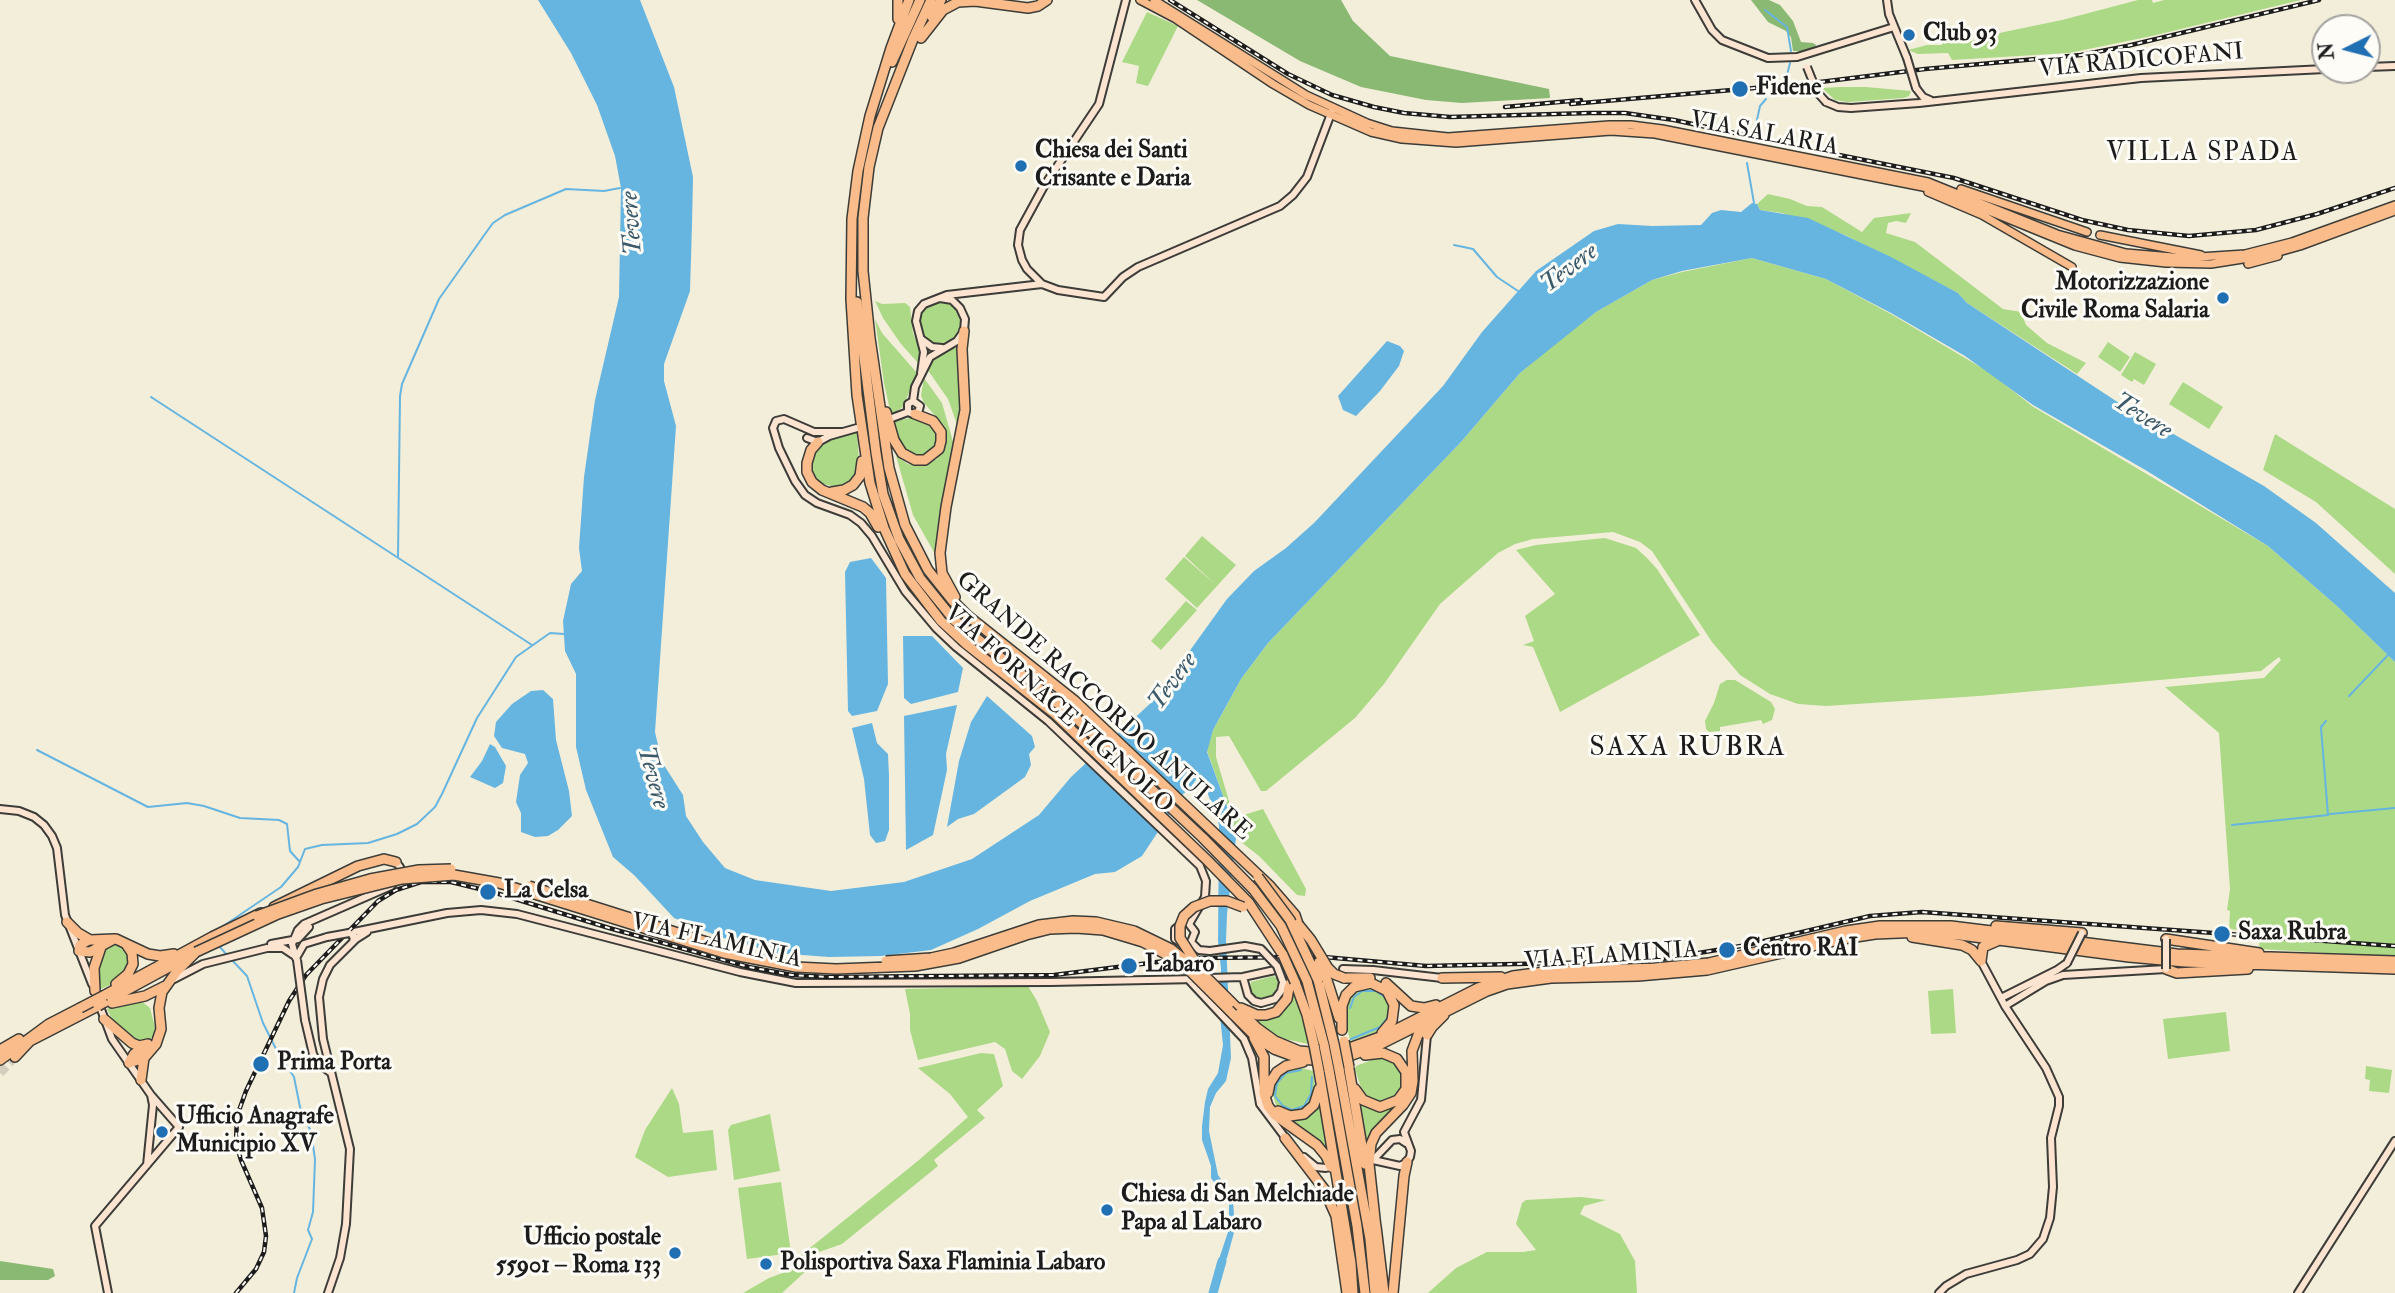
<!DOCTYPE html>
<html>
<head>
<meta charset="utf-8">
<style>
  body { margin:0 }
  #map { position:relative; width:2395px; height:1293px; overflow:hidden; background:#f3eeda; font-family:"IM FELL Double Pica",serif }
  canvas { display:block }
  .north { position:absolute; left:2311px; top:14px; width:70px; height:70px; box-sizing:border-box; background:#fdfcf7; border:2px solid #a3a29f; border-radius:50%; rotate:264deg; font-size:19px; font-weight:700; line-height:28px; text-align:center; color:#1c1c1c }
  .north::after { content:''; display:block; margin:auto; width:24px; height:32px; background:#1f6fb2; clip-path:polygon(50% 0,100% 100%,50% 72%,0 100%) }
</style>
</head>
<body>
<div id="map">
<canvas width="2395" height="1293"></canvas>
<div class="north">N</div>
</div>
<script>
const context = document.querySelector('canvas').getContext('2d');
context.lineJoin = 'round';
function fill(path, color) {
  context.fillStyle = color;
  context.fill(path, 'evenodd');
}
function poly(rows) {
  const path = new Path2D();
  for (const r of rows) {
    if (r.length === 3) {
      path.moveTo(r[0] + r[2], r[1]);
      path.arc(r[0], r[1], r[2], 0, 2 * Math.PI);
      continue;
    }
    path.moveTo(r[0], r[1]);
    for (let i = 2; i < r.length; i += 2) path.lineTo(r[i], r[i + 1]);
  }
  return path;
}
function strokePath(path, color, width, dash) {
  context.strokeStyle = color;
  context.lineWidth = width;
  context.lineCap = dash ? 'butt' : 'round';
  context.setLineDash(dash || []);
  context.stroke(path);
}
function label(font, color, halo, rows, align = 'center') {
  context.font = font + ' "IM FELL Double Pica",serif';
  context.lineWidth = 6;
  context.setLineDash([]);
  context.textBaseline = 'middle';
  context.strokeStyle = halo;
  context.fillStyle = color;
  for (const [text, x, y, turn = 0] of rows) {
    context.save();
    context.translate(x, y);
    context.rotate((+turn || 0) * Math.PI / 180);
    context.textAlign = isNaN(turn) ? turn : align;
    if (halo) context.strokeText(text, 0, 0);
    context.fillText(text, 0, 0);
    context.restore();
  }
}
fill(poly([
  [2138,0,2152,0,2153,3,2164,0,2301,0,2152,36,2069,53,1952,60,1948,53,1918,54,1908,50,1927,45,1942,45,1942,42,1966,38,1967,42,1980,39,1980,37,2062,20],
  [1147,12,1178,26,1148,86,1136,83,1139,66,1122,62],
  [1839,87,1866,87,1911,91,1909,96,1904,98,1848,102,1835,100,1822,88],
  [1768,194,1790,199,1807,206,1822,207,1862,232,1874,218,1911,213,1906,223,1896,221,1888,223,1886,233,1915,242,2003,309,2021,312,2026,325,2047,343,2086,363,2077,374,1967,303,1958,293,1845,235,1782,213,1760,210,1757,204],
  [1752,258,1826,279,1891,314,1992,374,2032,406,2268,546,2338,607,2395,662,2395,957,2259,949,2260,932,2229,929,2230,911,2227,910,2230,889,2219,733,2165,687,2264,678,2281,660,2279,657,2261,671,1979,696,1826,706,1798,704,1770,694,1740,675,1712,642,1652,551,1640,542,1613,532,1533,539,1515,544,1498,553,1440,604,1384,684,1355,718,1266,791,1261,791,1229,736,1216,737,1216,757,1234,818,1263,809,1306,889,1305,896,1297,895,1259,856,1236,838,1229,812,1207,751,1208,745,1213,730,1241,679,1268,643,1461,442,1520,373,1567,334,1596,312,1652,280,1682,272],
  [875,301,882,304,905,303,910,307,913,333,921,353,919,364,901,344,883,318],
  [940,323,22],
  [875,319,882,333,917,373,903,407,891,415,884,383],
  [2108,342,2130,357,2120,372,2098,357],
  [959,346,962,404,959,430,948,399,927,369,938,355],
  [2135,352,2156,364,2144,385,2134,379,2132,382,2121,375],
  [924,378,942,403,954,445,935,554,913,515,896,456,908,464,923,466,937,459,945,447,947,437,945,427,924,403,921,395],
  [2183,382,2223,407,2209,429,2169,404],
  [910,418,919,418,937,428,937,447,923,457,907,454,900,444,892,422],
  [857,432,859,461,854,476,844,486,835,487,820,483,813,474,812,463,814,453,827,441],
  [2275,434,2395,509,2395,574,2316,502,2263,470],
  [1202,536,1236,565,1197,608,1165,579,1184,557,1216,585,1185,556],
  [1605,538,1636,548,1647,558,1657,569,1700,635,1560,712,1533,647,1523,645,1534,641,1525,616,1555,594,1516,550,1536,545],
  [1186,601,1197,610,1161,650,1151,641],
  [1727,680,1735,680,1771,702,1775,709,1772,720,1763,724,1761,720,1720,727,1720,731,1709,732,1706,729,1705,721,1714,703,1720,684],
  [112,942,124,944,131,957,128,970,112,984,101,989,98,970,101,952],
  [1273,976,1277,978,1278,985,1271,998,1263,1000,1254,996,1250,988,1251,982],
  [1028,986,1037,1001,1050,1032,1040,1056,1022,1079,1012,1071,1005,1049,995,1042,918,1060,910,1030,910,1014,905,989],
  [1366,986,1388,996,1392,1015,1383,1028,1376,1032,1350,1041,1345,1018,1348,997,1353,990],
  [1953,989,1956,1033,1931,1034,1928,991],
  [1294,992,1304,1026,1308,1044,1275,1037,1252,1017,1278,1014,1288,1006],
  [140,1000,150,1008,155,1027,153,1036,149,1040,136,1041,116,1027,107,1009,113,1005],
  [2226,1012,2230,1051,2168,1059,2163,1019],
  [981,1053,994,1054,1003,1086,977,1110,985,1118,934,1160,938,1166,842,1244,802,1258,800,1256,919,1160,968,1117,950,1094,918,1068],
  [1377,1058,1387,1058,1396,1064,1402,1077,1401,1089,1392,1100,1383,1103,1369,1100,1363,1094,1355,1069,1356,1066],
  [2366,1066,2392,1070,2389,1093,2369,1091,2370,1080,2365,1079],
  [1298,1067,1313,1071,1316,1093,1307,1109,1294,1113,1276,1105,1271,1089,1282,1071],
  [672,1088,679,1104,683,1133,713,1130,717,1170,668,1177,635,1157,645,1130],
  [1357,1097,1385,1109,1393,1107,1366,1150],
  [1320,1101,1330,1158,1313,1138,1283,1116,1294,1118],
  [770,1114,780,1171,734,1180,728,1130,731,1125],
  [781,1182,791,1253,747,1259,738,1188],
  [1581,1197,1606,1200,1584,1206,1580,1214,1620,1234,1635,1261,1637,1293,1428,1293,1456,1268,1487,1252,1523,1252,1536,1250,1516,1224,1522,1203,1526,1200],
  [802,1266,806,1271,782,1293,743,1293,769,1278]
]), '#acd986');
fill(poly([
  [1197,0,1341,0,1353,21,1390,56,1549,89,1550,98,1462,103,1426,100,1361,87,1300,61],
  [1751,0,1769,0,1780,5,1793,21,1801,42,1813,43,1816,45,1812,51,1793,51,1791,37,1786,31,1768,22],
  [0,1261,53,1269,55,1276,48,1280,0,1280]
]), '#89b973');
fill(poly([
  [538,0,640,0,674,87,693,177,692,225,690,291,664,364,664,381,676,426,655,732,662,762,683,795,686,816,703,842,725,868,755,880,831,891,904,882,972,859,1039,815,1071,777,1155,699,1227,599,1254,571,1286,548,1314,523,1443,386,1482,332,1536,271,1594,231,1618,224,1652,226,1701,225,1712,213,1721,210,1741,212,1752,203,1757,204,1760,210,1808,218,1891,257,1958,293,1967,303,2116,401,2264,486,2316,523,2395,593,2395,662,2338,607,2268,546,2147,471,2033,405,1965,356,1891,313,1826,279,1752,258,1682,271,1652,280,1596,312,1520,373,1461,442,1268,643,1241,679,1213,730,1207,752,1229,812,1236,838,1227,914,1226,941,1231,1058,1226,1081,1216,1093,1210,1107,1209,1131,1218,1175,1228,1189,1233,1201,1235,1229,1227,1258,1218,1272,1219,1259,1229,1229,1229,1203,1211,1178,1211,1166,1202,1140,1202,1126,1205,1102,1208,1089,1218,1073,1223,1045,1220,1016,1221,969,1218,941,1219,825,1203,780,1197,778,1190,789,1183,794,1142,856,1115,872,1095,874,1030,901,978,929,931,950,881,956,829,957,776,953,720,937,674,918,634,875,613,857,586,790,576,747,576,674,565,651,563,621,571,584,582,571,579,548,584,477,595,400,619,297,621,188,615,156,597,105,571,53],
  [1387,341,1400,346,1404,351,1399,366,1380,391,1356,416,1343,410,1338,396],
  [871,558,886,578,888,684,877,711,852,716,848,711,845,572,850,562],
  [903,636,932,636,963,668,958,692,911,704,904,698],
  [543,690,553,699,556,740,569,791,572,816,558,830,548,836,535,837,521,832,521,813,516,802,520,775,528,763,525,754,502,748,494,736,496,722,512,704,531,691],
  [987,696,1032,736,1035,747,1029,754,1031,765,1025,777,974,814,958,819,947,827,959,761,971,722],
  [957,705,946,754,947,770,933,835,906,850,904,716],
  [872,723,877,743,888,754,889,776,889,830,885,841,876,843,870,835,864,779,852,728],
  [490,744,495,747,506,766,503,783,495,788,470,777,482,761]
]), '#66b5e0');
strokePath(poly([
  [1765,10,1787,27,1791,51],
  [1787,75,1790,63],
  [1755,129,1760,106,1766,99],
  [1747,163,1754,203],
  [1454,245,1473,249,1497,277,1518,291],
  [151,397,532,645],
  [398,557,400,396,402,384,439,299,485,234,493,223,505,215,566,189,604,191,620,188],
  [2349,696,2388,655],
  [37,750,148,807,187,803,204,806,240,818,279,820,287,824,290,851,300,862],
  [2330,814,2395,808],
  [2232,825,2328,815,2321,727,2326,721],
  [219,929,281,887,298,867,305,849,322,845,368,843,397,834,417,824,435,807,442,794,477,718,516,657,550,633,564,634],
  [219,946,227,955],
  [231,959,247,976,263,1023,278,1053,294,1077,300,1107,311,1132,315,1159,313,1212,308,1230,312,1239,297,1278,294,1293],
  [1350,1008,1354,997,1362,991,1376,991,1386,998],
  [1351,1039,1380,1027,1388,1017],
  [1301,1070,1286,1073,1277,1083,1275,1096,1283,1106,1292,1110,1304,1106,1311,1094,1312,1077]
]), '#66b5e0', 2);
strokePath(poly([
  [1213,1293,1222,1261]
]), '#66b5e0', 9);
strokePath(poly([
  [0,1073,15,1057]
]), '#d3cebe', 9, [9, 4.5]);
const secondary = poly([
  [1126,0,1099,104,1044,186,1020,230,1018,245,1022,260,1027,269,1042,284,1058,290,1104,297,1123,277,1138,267,1280,206,1293,195,1307,177,1332,111],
  [1695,0,1712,30,1722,40,1768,58,1797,57,1894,27],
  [1887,0,1889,14,1907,58],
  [2367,67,2395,66],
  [1916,88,1923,97,1930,100],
  [1826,102,1838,107,1851,108,1919,103,2141,78,2325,69],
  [921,339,932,347,942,348],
  [921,373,924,352,916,321,918,311,924,304,947,295,1042,284],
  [908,412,908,404,913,401,915,387,930,357,957,341,964,331,965,319,960,308,952,300,940,298],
  [892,418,908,412,913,414,918,413,920,406,913,401],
  [843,432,814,432,784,419,776,421,773,428,779,448,795,481,805,495,817,503,850,515,861,523,872,536,905,591,936,628,956,647,1048,721,1200,866,1206,881,1205,897,1189,924],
  [807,438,818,442,829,436,857,428],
  [0,809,19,811,34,817,44,825,52,836,57,848,65,915,92,984],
  [1181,924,1175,929,1175,939,1183,944,1191,942],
  [1189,924,1195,932,1191,942],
  [353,942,354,937,349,933,447,913,481,910,517,914,740,972,796,983,1050,982,1197,979],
  [1191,942,1199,950,1210,951],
  [271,944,298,939,309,927],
  [296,958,292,944,298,930,304,924,391,886,401,874,400,867,396,862],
  [296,958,304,944,327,937],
  [1343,969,1373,970,1442,978],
  [1243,977,1248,995,1254,1001,1261,1003,1275,999,1281,991,1283,982],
  [1208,978,1243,977,1275,970],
  [174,979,203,964,267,948,283,948,295,956],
  [1188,979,1244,1039,1252,1058,1260,1104,1287,1140],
  [2001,998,2057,970,2067,963],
  [99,1004,112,1039,151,1095,153,1105,147,1165],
  [2005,1006,2046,981,2063,975,2166,969],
  [305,1020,313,1054,319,1064,330,1072],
  [1304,1157,1316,1167,1326,1168],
  [1374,1159,1392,1140,1400,1139,1406,1143],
  [1373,1160,1400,1166,1406,1163,1410,1157,1411,1151,1404,1132,1421,1100,1427,1035],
  [108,1293,95,1226,179,1127,151,1095],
  [328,1293,340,1258,346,1224,350,1149,323,1039,319,997,323,979,330,965,356,939,367,932],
  [1939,1293,1946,1286,1966,1274,2017,1260,2030,1254,2043,1239,2050,1218,2053,1187,2051,1138,2059,1106,2059,1097,2046,1068,2005,1006,1981,961],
  [2298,1293,2395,1141]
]);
const primary = poly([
  [1140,0,1176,19,1273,84,1309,105,1371,132,1402,139,1456,143,1611,131,1655,134,1923,187,1957,198,2075,246,2120,258,2166,263,2211,264,2268,255,2300,246,2395,211],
  [1154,0,1306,95,1367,123,1392,131,1448,137,1609,125,1631,125,1662,129,1928,182,2057,234,2126,253,2184,258,2245,254,2292,242,2395,205],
  [1961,189,2087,232],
  [1928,192,1982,215,2072,267],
  [2100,235,2201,255],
  [2248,264,2278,256]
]);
const highway = poly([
  [898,0,898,19],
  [909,0,891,48,870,116,858,171,852,219,851,299,857,395,870,483,884,528,905,574,941,621,966,644,1055,714,1207,860,1249,903,1283,955],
  [931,0,913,39,878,128,869,167,863,218,863,271,870,338,889,468,905,525,928,570,952,600,968,616,1075,701,1269,885,1295,915,1298,924],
  [932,17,941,0],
  [921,38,943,10,958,2,975,1,1028,8,1038,6,1047,0],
  [892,62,920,0],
  [857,302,876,453,883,494,899,539,920,578,954,620,1077,719,1203,838,1253,889],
  [886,412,894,440,902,453,915,460,925,460,939,449,941,441,941,432,933,421,915,414],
  [818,442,811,450,807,463,807,472,812,482,822,490,863,507,870,513,878,527],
  [832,492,844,490,853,485,860,476,862,461],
  [955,597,942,573,940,553,946,507,965,410,962,349,964,331],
  [274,907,358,866,384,859,396,862],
  [67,922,78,933,90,940],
  [1996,926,2082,933],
  [1912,937,1962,945,1972,950,1981,961],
  [114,939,90,952,79,951,80,945,87,941,90,940,114,939,116,939,148,954,160,956,174,954],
  [2166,939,2259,953],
  [1981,961,1983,947,1997,941],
  [2166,969,2177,973,2248,969],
  [1344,978,1370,978],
  [1442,978,1501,977],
  [1318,980,1334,1044],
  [1327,980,1339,1018],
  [1307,981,1324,1045],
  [1295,982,1307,1015,1314,1045],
  [1386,983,1411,1006,1424,1008,1436,1005],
  [116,984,128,974,133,964,132,953,126,944],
  [95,991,94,968,101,947],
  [105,995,212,937,261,913],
  [1231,1002,1257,1028,1275,1041,1299,1051,1321,1053],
  [103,1003,184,959],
  [112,1003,145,996,165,986],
  [1241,1008,1257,1015,1266,1015,1276,1012,1287,999,1290,982],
  [1233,1014,1257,1038,1274,1049,1301,1059,1325,1061],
  [104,1019,132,1043,139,1046,148,1044],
  [1342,1030,1342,1006,1346,995,1354,987,1371,983,1387,991,1394,1005,1392,1021,1382,1033],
  [1427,1035,1432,1027,1444,1015],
  [1254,1038,1264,1057,1264,1093,1268,1106,1275,1115,1317,1145,1326,1156,1331,1167],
  [0,1050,19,1039],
  [1338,1052,1383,1036,1478,988,1513,976,1544,972,1655,968,1709,963,1846,931,1880,926,1951,926,2177,954,2395,961],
  [15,1057,30,1041,98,1006],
  [1342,1059,1381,1044,1487,991,1507,984,1551,978,1638,976,1707,970,1843,939,1875,934,1923,932,1960,935,2129,957,2185,962,2395,969],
  [0,1060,49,1024,80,1008],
  [129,1063,144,1058,156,1044,161,1029,159,1008,162,992,177,971,196,952],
  [129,1063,134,1054,147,1045],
  [1339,1069,1370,1239,1375,1293],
  [1349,1069,1365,1164],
  [1329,1070,1357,1226,1365,1293],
  [1319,1071,1351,1263,1353,1293],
  [141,1080,144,1058],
  [1355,1089,1363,1100,1380,1107,1398,1100,1406,1089,1406,1072,1397,1059,1383,1053,1365,1055],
  [1268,1093,1270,1083,1277,1072,1286,1066,1303,1062],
  [1278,1111,1290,1116,1304,1114,1314,1105,1319,1089],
  [1285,1138,1324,1189,1336,1216,1347,1293],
  [1376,1226,1384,1293],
  [1376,1228,1369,1164,1371,1144,1376,1133,1403,1105,1411,1093,1413,1081,1412,1051,1418,1035,1428,1024],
  [1393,1293,1404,1176,1407,1162]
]);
strokePath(secondary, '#3c3c38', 10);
strokePath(primary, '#3c3c38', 10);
strokePath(highway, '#3c3c38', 12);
strokePath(secondary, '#fde4d0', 6);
strokePath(primary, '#f9bc8a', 7);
strokePath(highway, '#f9bc8a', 9);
const rail = poly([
  [1170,0,1288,74,1332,95,1374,107,1404,113,1450,117,1590,113,1625,113,1674,120,1804,148,1954,178,2082,220,2128,230,2189,236,2256,230,2317,214,2395,188],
  [1571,104,1812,83,1925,69,2081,55,2127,46,2319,0],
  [1505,107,1581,100],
  [236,1293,256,1269,264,1252,266,1236,262,1208,241,1160,236,1143,237,1116,246,1091,289,1001,306,975,378,901,396,890,421,882,451,882,496,893,609,928,749,967,792,975,827,977,1054,975,1189,958,1324,957,1426,966,1650,961,1747,945,1870,916,1922,912,2395,946]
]);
strokePath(rail, '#1c1c1c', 4.5);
strokePath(rail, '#fdfcf7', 2, [5]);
const secondaryBridge = poly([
  [1907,58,1916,88],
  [1807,67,1817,92,1826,102],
  [327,937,349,933],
  [2166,939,2166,969],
  [1210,951,1245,946,1261,949,1277,966,1283,982],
  [297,960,305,1020],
  [2067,963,2082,933]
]);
const highwayBridge = poly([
  [1258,877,1290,920,1318,980],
  [529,886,713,944],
  [1253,889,1281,926,1307,981],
  [257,916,317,894,370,879,419,870,451,869],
  [1298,924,1311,940,1328,968,1334,974,1344,978],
  [196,952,278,914,321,899,402,879,454,875,499,883,724,953,796,967,836,969,915,966,959,958,1026,935,1050,929,1076,928,1103,930,1143,942,1173,958,1190,971,1233,1014],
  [1283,955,1295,982],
  [886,961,931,958,954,953,1039,925,1073,921,1096,922,1134,931,1171,949,1205,976,1231,1002],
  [1319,962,1327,980],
  [1198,966,1180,938,1180,926,1184,916,1194,907,1210,901,1227,901,1243,907],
  [98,1006,103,1003],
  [80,1008,105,995],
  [1344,1041,1349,1067],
  [1334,1044,1339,1069],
  [1314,1045,1319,1071],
  [1324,1045,1329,1070]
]);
strokePath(secondaryBridge, '#3c3c38', 10, []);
strokePath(highwayBridge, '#3c3c38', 12, []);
strokePath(secondaryBridge, '#fde4d0', 6);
strokePath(highwayBridge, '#f9bc8a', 9);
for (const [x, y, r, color] of [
  [1909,35,7,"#1f6fb2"],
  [1740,89,9,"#1f6fb2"],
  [1021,166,7,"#1f6fb2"],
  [2223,298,7,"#1f6fb2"],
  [488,892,9,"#1f6fb2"],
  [2222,934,9,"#1f6fb2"],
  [1727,950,9,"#1f6fb2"],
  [1129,966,9,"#1f6fb2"],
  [261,1064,9,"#1f6fb2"],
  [162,1132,7,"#1f6fb2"],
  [1107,1210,7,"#1f6fb2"],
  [675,1253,7,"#1f6fb2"],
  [766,1264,7,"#1f6fb2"]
]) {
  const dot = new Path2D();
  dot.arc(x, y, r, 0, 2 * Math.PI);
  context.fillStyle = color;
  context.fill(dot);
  strokePath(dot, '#fdfcf7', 2.5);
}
label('bold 24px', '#1c1c1c', '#fdfcf7', [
  ["Club 93",1923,35],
  ["Fidene",1756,89],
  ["Chiesa dei Santi",1035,152],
  ["Crisante e Daria",1035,180],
  ["Motorizzazione",2209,284,"right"],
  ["Civile Roma Salaria",2209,312,"right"],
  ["La Celsa",504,892],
  ["Saxa Rubra",2238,934],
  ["Centro RAI",1743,950],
  ["Labaro",1145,966],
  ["Prima Porta",277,1064],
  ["Ufficio Anagrafe",176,1118],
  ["Municipio XV",176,1146],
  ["Chiesa di San Melchiade",1121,1196],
  ["Papa al Labaro",1121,1224],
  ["Ufficio postale",661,1239,"right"],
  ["55901 – Roma 133",661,1267,"right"],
  ["Polisportiva Saxa Flaminia Labaro",780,1264]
], 'left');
label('24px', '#1c1c1c', '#fdfcf7', [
  ["VIA RADICOFANI",2141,62,-5],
  ["VIA SALARIA",1764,135,11],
  ["GRANDE RACCORDO ANULARE",1103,707,42],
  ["VIA FORNACE VIGNOLO",1058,710,42],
  ["VIA FLAMINIA",716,942,13],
  ["VIA FLAMINIA",1611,957,-4]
]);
context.letterSpacing = '2px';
label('26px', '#1c1c1c', '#fdfcf7', [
  ["VILLA SPADA",2203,154]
]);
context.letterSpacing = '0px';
label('italic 26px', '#3a596a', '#fdfcf7', [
  ["Tevere",633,223,-94],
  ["Tevere",1570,269,-37],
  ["Tevere",2142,417,32],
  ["Tevere",1174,682,-54],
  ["Tevere",652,778,75]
]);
context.letterSpacing = '2px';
label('28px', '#1c1c1c', '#fdfcf7', [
  ["SAXA RUBRA",1688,749]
]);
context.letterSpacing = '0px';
</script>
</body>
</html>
